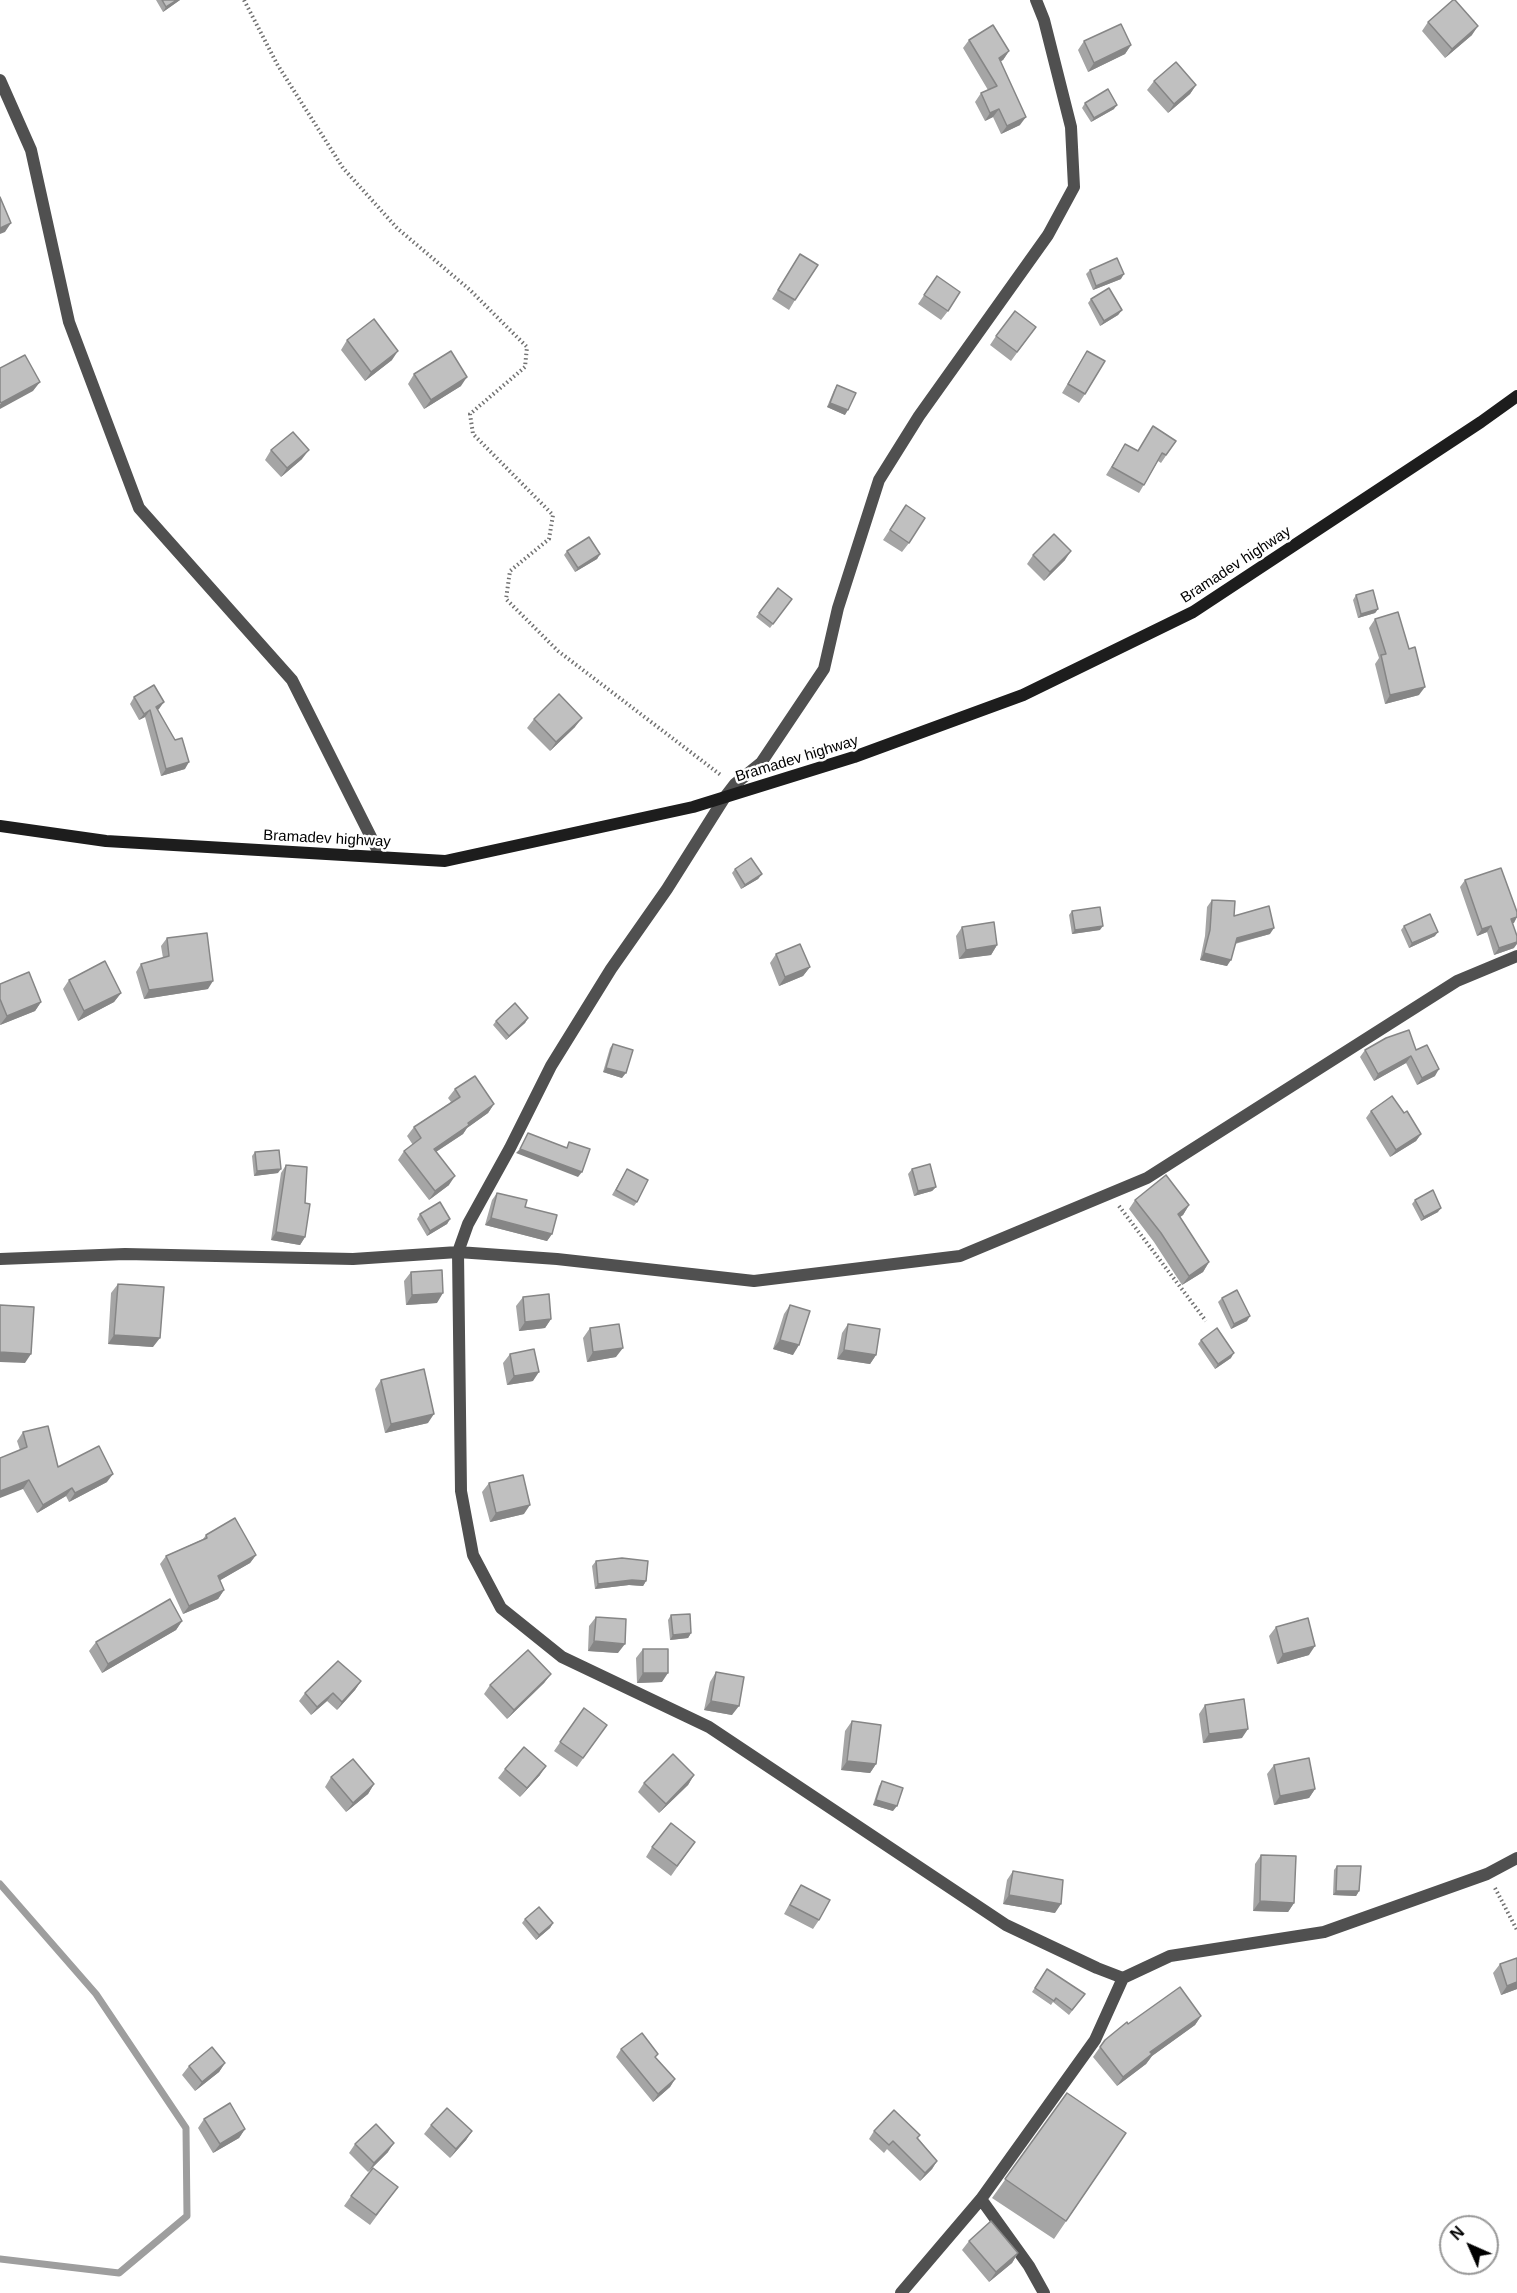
<!DOCTYPE html>
<html>
<head>
<meta charset="utf-8">
<style>
  body { margin:0 }
  #map { position:relative; width:1517px; height:2293px; overflow:hidden; background:#fff; font-family:Helvetica,sans-serif }
  canvas { display:block }
  .north { position:absolute; left:1439px; top:2215px; width:60px; height:60px; box-sizing:border-box; background:#fff; border:2px solid #999; border-radius:50%; rotate:315deg; font-size:16px; font-weight:700; line-height:24px; text-align:center; color:#000 }
  .north::after { content:''; display:block; margin:auto; width:21px; height:27px; background:#000; clip-path:polygon(50% 0,100% 100%,50% 72%,0 100%) }
</style>
</head>
<body>
<div id="map">
<canvas width="1517" height="2293"></canvas>
<div class="north">N</div>
</div>
<script>
const context = document.querySelector('canvas').getContext('2d');
context.lineJoin = 'round';
function poly(rows) {
  const path = new Path2D();
  for (const r of rows) {
    path.moveTo(r[0], r[1]);
    for (let i = 2; i < r.length; i += 2) path.lineTo(r[i], r[i + 1]);
  }
  return path;
}
function strokePath(path, color, width, dash) {
  context.strokeStyle = color;
  context.lineWidth = width;
  context.lineCap = dash ? 'butt' : 'round';
  context.setLineDash(dash || []);
  context.stroke(path);
}
function fill(path, color) {
  context.fillStyle = color;
  context.fill(path, 'evenodd');
}
function label(font, color, halo, rows, align = 'center') {
  context.font = font + ' Helvetica,sans-serif';
  context.lineWidth = 5;
  context.setLineDash([]);
  context.textBaseline = 'middle';
  context.strokeStyle = halo;
  context.fillStyle = color;
  for (const [text, x, y, turn = 0] of rows) {
    context.save();
    context.translate(x, y);
    context.rotate((+turn || 0) * Math.PI / 180);
    context.textAlign = isNaN(turn) ? turn : align;
    if (halo) context.strokeText(text, 0, 0);
    context.fillText(text, 0, 0);
    context.restore();
  }
}
strokePath(poly([
  [0,1884,96,1994,186,2128,187,2216,119,2273,0,2259]
]), '#9e9e9e', 7);
strokePath(poly([
  [244,0,277,64,343,168,397,228,470,290,527,347,525,367,470,414,473,434,553,515,549,539,510,571,506,599,558,651,722,776],
  [1119,1206,1206,1321],
  [1495,1888,1517,1930]
]), '#727272', 4, [1.5, 3]);
strokePath(poly([
  [0,80,31,150,69,322,139,508,292,680,381,857],
  [0,1259,125,1254,353,1259,458,1252,557,1259,754,1281,960,1256,1147,1178,1457,981,1517,956],
  [1123,1978,1170,1956,1324,1932,1487,1874,1517,1858],
  [981,2199,1029,2266,1044,2293],
  [901,2293,981,2199,1095,2040,1123,1978,1097,1968,1006,1925,709,1727,562,1657,501,1608,473,1555,461,1491,458,1252,468,1224,510,1148,551,1066,611,969,667,889,725,797,735,784,761,763,824,669,838,608,879,480,919,416,1048,235,1074,187,1071,127,1044,20,1036,0]
]), '#505050', 12);
strokePath(poly([
  [0,826,106,841,445,861,693,807,854,757,1023,695,1193,612,1481,422,1517,396]
]), '#1d1d1d', 12);
fill(poly([
  [156,0,180,0,163,12],
  [1428,22,1472,35,1445,58,1422,31],
  [969,40,1009,51,1003,60,1000,61,1020,125,1001,134,993,117,985,121,975,102,981,93,988,90,963,48],
  [1084,41,1131,45,1125,54,1088,72,1078,50],
  [1154,81,1196,85,1190,94,1168,113,1147,90],
  [1085,103,1114,109,1091,122,1082,108],
  [800,254,795,300,789,310,772,299],
  [1090,270,1121,279,1093,290,1086,274],
  [937,276,948,311,941,320,918,304],
  [1091,299,1122,310,1118,315,1100,326,1088,303],
  [1036,327,1011,361,990,345,996,336],
  [347,340,392,360,365,381,341,350],
  [1087,351,1085,394,1079,403,1062,393],
  [414,374,461,386,424,409,408,384],
  [837,385,845,415,827,407,834,390],
  [1176,441,1161,463,1158,461,1139,493,1106,475,1125,444,1137,450],
  [271,450,302,459,281,477,265,460],
  [906,505,909,543,902,552,883,540],
  [567,551,600,554,597,559,575,572,564,555],
  [1033,555,1065,560,1044,581,1027,564],
  [778,588,792,599,770,628,756,617],
  [1356,595,1378,609,1375,613,1358,618,1353,600],
  [1375,619,1419,695,1385,704,1375,664,1379,658,1369,628],
  [134,697,159,709,157,710,185,769,161,776,145,717,139,720,130,704],
  [534,719,575,727,550,751,527,728],
  [735,869,762,874,758,879,741,889,732,873],
  [1465,880,1514,923,1513,923,1514,948,1494,955,1487,932,1477,936,1460,887],
  [1212,900,1234,916,1270,934,1235,944,1227,966,1200,960,1205,936,1207,907],
  [1072,911,1100,930,1072,934,1069,915],
  [1404,926,1435,936,1409,948,1401,930],
  [962,927,997,945,991,955,959,959,956,936],
  [167,938,208,989,144,999,136,972,141,964,163,958,161,946],
  [776,954,810,967,803,976,779,986,770,963],
  [69,980,121,993,114,1002,78,1021,63,989],
  [0,984,41,1002,35,1011,0,1025],
  [528,1018,525,1023,506,1040,493,1025,496,1021],
  [613,1044,622,1078,603,1072,610,1048],
  [1365,1050,1416,1050,1435,1076,1417,1085,1406,1063,1374,1081,1360,1057],
  [455,1089,494,1104,488,1113,467,1128,463,1134,436,1152,449,1185,429,1200,398,1160,404,1151,413,1145,407,1136,414,1127,451,1102,448,1098],
  [1371,1111,1404,1113,1421,1134,1416,1141,1390,1157,1366,1118],
  [255,1152,278,1173,254,1176,252,1156],
  [286,1165,305,1203,305,1237,300,1245,271,1240,281,1173],
  [627,1169,637,1202,634,1206,612,1195],
  [912,1169,936,1187,932,1191,914,1196,908,1174],
  [497,1193,525,1207,552,1234,547,1241,485,1225,492,1200],
  [1135,1200,1189,1205,1183,1215,1180,1217,1209,1262,1203,1272,1182,1285,1154,1242,1129,1209],
  [1415,1200,1438,1212,1421,1221,1412,1204],
  [420,1214,450,1219,447,1224,427,1236,417,1219],
  [411,1272,437,1303,406,1305,404,1281],
  [118,1284,153,1347,108,1344,111,1293],
  [523,1297,551,1319,545,1328,519,1331,516,1306],
  [1222,1298,1247,1321,1231,1329,1218,1302],
  [790,1305,793,1355,773,1349,784,1314],
  [848,1324,876,1355,870,1364,837,1359,842,1333],
  [590,1328,616,1357,587,1362,583,1338],
  [1201,1340,1231,1358,1215,1369,1198,1344],
  [510,1354,533,1381,507,1385,503,1363],
  [381,1380,428,1423,385,1433,375,1389],
  [23,1432,58,1467,107,1482,69,1502,66,1496,37,1513,23,1489,20,1450,17,1441],
  [489,1483,524,1514,490,1522,482,1492],
  [206,1535,256,1555,250,1563,220,1580,224,1590,218,1599,183,1614,160,1564,166,1556,203,1539],
  [596,1561,646,1581,643,1586,629,1585,595,1589,592,1566],
  [671,1615,691,1633,688,1638,670,1640,668,1620],
  [596,1617,618,1653,588,1651,589,1626],
  [182,1621,176,1630,102,1673,89,1651,96,1642],
  [1276,1627,1309,1655,1277,1664,1269,1636],
  [643,1649,662,1682,637,1683,636,1658],
  [716,1672,732,1715,704,1710,710,1682],
  [551,1674,544,1683,507,1719,484,1694,490,1685],
  [361,1681,355,1690,337,1710,327,1701,311,1715,299,1701,305,1693],
  [1205,1705,1242,1738,1203,1743,1199,1714],
  [584,1708,607,1725,577,1767,554,1751],
  [852,1721,876,1764,870,1773,841,1770,845,1731],
  [1274,1765,1315,1789,1309,1798,1274,1805,1267,1774],
  [505,1769,540,1775,520,1797,498,1778],
  [694,1775,688,1785,659,1813,638,1792,644,1783],
  [331,1777,374,1784,368,1794,346,1812,325,1787],
  [882,1781,893,1811,873,1805,879,1786],
  [695,1842,671,1876,646,1857,652,1847],
  [1261,1855,1294,1903,1288,1912,1253,1911,1255,1864],
  [1337,1866,1359,1891,1356,1896,1333,1895,1334,1870],
  [1013,1871,1055,1913,1003,1904,1007,1880],
  [801,1885,819,1920,813,1929,784,1914,795,1894],
  [525,1919,553,1923,550,1928,536,1940,522,1923],
  [1517,1958,1517,1989,1501,1995,1493,1973,1500,1964],
  [1047,1969,1085,1994,1069,2015,1053,2002,1051,2005,1032,1992],
  [1201,2016,1195,2025,1152,2056,1146,2064,1117,2086,1093,2057,1105,2040],
  [621,2049,656,2058,675,2079,670,2087,653,2102,616,2057],
  [225,2063,219,2072,195,2091,182,2075,189,2066],
  [1067,2093,1126,2133,1054,2239,992,2198],
  [204,2119,245,2129,239,2138,213,2153,198,2128],
  [431,2125,472,2131,466,2140,450,2158,424,2134],
  [874,2131,918,2138,937,2161,932,2169,920,2181,887,2149,884,2153,869,2139],
  [355,2144,388,2152,368,2172,349,2153],
  [398,2187,370,2225,344,2206,351,2196],
  [969,2241,1018,2253,1012,2263,989,2282,962,2250]
]), '#a5a5a5');
fill(poly([
  [177,0,180,0,163,12,166,7],
  [1478,26,1472,35,1445,58,1452,49],
  [1131,45,1125,54,1088,72,1094,63],
  [1009,51,1003,60,993,66,999,58],
  [1196,85,1190,94,1168,113,1174,104],
  [1117,105,1114,109,1091,122,1094,118],
  [999,109,993,117,985,121,990,113],
  [1026,117,1020,125,1001,134,1007,126],
  [11,223,5,232,0,234,0,228],
  [1124,274,1121,279,1093,290,1096,286],
  [1122,310,1118,315,1100,326,1104,321],
  [398,351,392,360,365,381,371,372],
  [467,377,461,386,424,409,431,400],
  [40,382,33,391,0,409,0,404,1,403],
  [830,403,848,410,845,415,827,407],
  [309,450,302,459,281,477,287,468],
  [1071,551,1065,560,1044,581,1050,572],
  [600,554,597,559,575,572,578,568],
  [1378,609,1375,613,1358,618,1361,614],
  [1425,687,1419,695,1385,704,1390,695],
  [164,702,159,709,151,714,156,707],
  [150,710,145,717,139,720,144,714],
  [582,718,575,727,550,751,556,742],
  [189,762,185,769,161,776,166,769],
  [762,874,758,879,741,889,745,885],
  [1517,917,1514,923,1507,925,1511,919],
  [1103,926,1100,930,1072,934,1075,930],
  [1491,926,1487,932,1477,936,1482,929],
  [1274,928,1270,934,1232,944,1237,938],
  [1438,932,1435,936,1409,948,1412,943],
  [1517,942,1517,944,1514,948,1494,955,1499,948],
  [997,945,991,955,959,959,966,950],
  [1204,953,1231,960,1227,966,1200,960],
  [810,967,803,976,779,986,785,977],
  [213,981,208,989,144,999,149,990],
  [121,993,114,1002,78,1021,84,1011],
  [41,1002,35,1011,0,1025,7,1016],
  [528,1018,525,1023,506,1040,509,1036],
  [1411,1056,1406,1063,1374,1081,1378,1074],
  [606,1068,626,1073,622,1078,603,1072],
  [1439,1069,1435,1076,1417,1085,1422,1078],
  [494,1104,488,1113,467,1128,463,1134,428,1157,434,1149],
  [1421,1134,1416,1141,1390,1157,1396,1150],
  [520,1149,582,1172,578,1177,516,1153],
  [281,1169,278,1173,254,1176,257,1171],
  [455,1176,449,1185,429,1200,435,1191],
  [936,1187,932,1191,914,1196,918,1191],
  [1189,1205,1183,1215,1171,1223,1178,1214],
  [1441,1208,1438,1212,1421,1221,1424,1217],
  [491,1218,552,1234,547,1241,485,1225],
  [450,1219,447,1224,427,1236,430,1231],
  [276,1232,305,1237,300,1245,271,1240],
  [1209,1262,1203,1272,1182,1285,1189,1276],
  [443,1293,437,1303,406,1305,412,1295],
  [1250,1316,1247,1321,1231,1329,1234,1324],
  [551,1319,545,1328,519,1331,525,1322],
  [114,1335,160,1338,153,1347,108,1344],
  [780,1340,799,1345,793,1355,773,1349],
  [623,1348,616,1357,587,1362,593,1352],
  [844,1350,876,1355,870,1364,837,1359],
  [0,1352,31,1354,25,1363,0,1362],
  [1234,1353,1231,1358,1215,1369,1218,1364],
  [539,1372,533,1381,507,1385,514,1376],
  [434,1414,428,1423,385,1433,391,1424],
  [113,1474,107,1482,69,1502,75,1493],
  [29,1480,23,1489,0,1498,0,1491],
  [72,1488,66,1496,37,1513,43,1505],
  [530,1505,524,1514,490,1522,496,1513],
  [256,1555,250,1563,212,1585,218,1576],
  [632,1580,646,1581,643,1586,629,1585,595,1589,598,1584],
  [224,1590,218,1599,183,1614,189,1606],
  [182,1621,176,1630,102,1673,108,1664],
  [691,1633,688,1638,670,1640,673,1635],
  [594,1641,625,1644,618,1653,588,1651],
  [1315,1646,1309,1655,1277,1664,1283,1654],
  [643,1673,668,1673,662,1682,637,1683],
  [551,1674,544,1683,507,1719,514,1710],
  [361,1681,355,1690,337,1710,342,1702],
  [333,1693,327,1701,311,1715,317,1707],
  [711,1701,739,1706,732,1715,704,1710],
  [1248,1729,1242,1738,1203,1743,1209,1734],
  [847,1761,876,1764,870,1773,841,1770],
  [546,1766,540,1775,520,1797,527,1788],
  [694,1775,688,1785,659,1813,666,1804],
  [374,1784,368,1794,346,1812,353,1803],
  [1315,1789,1309,1798,1274,1805,1280,1796],
  [876,1800,897,1806,893,1811,873,1805],
  [1336,1891,1359,1891,1356,1896,1333,1895],
  [1009,1895,1061,1904,1055,1913,1003,1904],
  [1260,1901,1294,1903,1288,1912,1253,1911],
  [553,1923,550,1928,536,1940,539,1935],
  [1517,1982,1517,1989,1501,1995,1507,1986],
  [1201,2016,1195,2025,1152,2056,1146,2064,1117,2086,1123,2077,1150,2052],
  [225,2063,219,2072,195,2091,202,2082],
  [675,2079,670,2087,653,2102,658,2094],
  [245,2129,239,2138,213,2153,220,2144],
  [472,2131,466,2140,450,2158,456,2149],
  [394,2143,388,2152,368,2172,374,2163],
  [937,2161,932,2169,920,2181,925,2173],
  [1018,2253,1012,2263,989,2282,996,2272]
]), '#868686');
const building = poly([
  [162,0,177,0,166,7,162,0],
  [1453,0,1455,0,1478,26,1452,49,1428,22,1453,0],
  [1121,24,1131,45,1094,63,1084,41,1121,24],
  [993,25,1009,51,999,58,1026,117,1007,126,999,109,990,113,981,93,997,86,969,40,993,25],
  [1176,62,1196,85,1174,104,1154,81,1176,62],
  [1108,89,1117,105,1094,118,1085,103,1108,89],
  [0,197,11,223,0,228,0,197],
  [800,254,818,265,795,300,778,290,800,254],
  [1117,258,1124,274,1096,286,1090,270,1117,258],
  [937,276,960,292,948,311,924,295,937,276],
  [1109,288,1122,310,1104,321,1091,299,1109,288],
  [1015,311,1036,327,1017,352,996,336,1015,311],
  [374,319,398,351,371,372,347,340,374,319],
  [451,351,467,377,431,400,414,374,451,351],
  [1087,351,1105,361,1085,394,1068,384,1087,351],
  [25,355,40,382,1,403,0,401,0,368,25,355],
  [837,385,856,393,848,410,830,403,837,385],
  [1153,426,1176,441,1166,455,1162,453,1144,485,1112,467,1125,444,1138,451,1153,426],
  [293,432,309,450,287,468,271,450,293,432],
  [906,505,925,518,909,543,890,530,906,505],
  [1054,534,1071,551,1050,572,1033,555,1054,534],
  [589,537,600,554,578,568,567,551,589,537],
  [778,588,792,599,773,624,759,613,778,588],
  [1373,590,1378,609,1361,614,1356,595,1373,590],
  [1398,612,1409,649,1415,647,1425,687,1390,695,1381,655,1386,654,1375,619,1398,612],
  [154,685,164,702,156,707,175,740,182,738,189,762,166,769,150,710,144,714,134,697,154,685],
  [559,694,582,718,556,742,534,719,559,694],
  [751,858,762,874,745,885,735,869,751,858],
  [1501,868,1517,912,1517,917,1511,919,1517,936,1517,942,1499,948,1491,926,1482,929,1465,880,1501,868],
  [1212,900,1235,901,1234,916,1269,906,1274,928,1237,938,1231,960,1204,953,1210,930,1212,900],
  [1100,907,1103,926,1075,930,1072,911,1100,907],
  [1430,914,1438,932,1412,943,1404,926,1430,914],
  [994,922,997,945,966,950,962,927,994,922],
  [207,933,213,981,149,990,141,964,169,956,167,938,207,933],
  [800,944,810,967,785,977,776,954,800,944],
  [105,961,121,993,84,1011,69,980,105,961],
  [29,972,41,1002,7,1016,0,999,0,984,29,972],
  [515,1003,528,1018,509,1036,496,1021,515,1003],
  [1409,1030,1416,1050,1427,1045,1439,1069,1422,1078,1411,1056,1378,1074,1365,1050,1386,1038,1409,1030],
  [613,1044,633,1050,626,1073,606,1068,613,1044],
  [475,1076,494,1104,468,1123,469,1125,434,1149,455,1176,435,1191,404,1151,421,1138,414,1127,460,1097,455,1089,475,1076],
  [1392,1096,1404,1113,1407,1111,1421,1134,1396,1150,1371,1111,1392,1096],
  [528,1133,567,1148,569,1142,590,1149,582,1172,520,1149,528,1133],
  [279,1150,281,1169,257,1171,255,1152,279,1150],
  [930,1164,936,1187,918,1191,912,1169,930,1164],
  [286,1165,307,1167,305,1203,310,1204,305,1237,276,1232,286,1165],
  [627,1169,648,1180,637,1202,616,1190,627,1169],
  [1166,1175,1189,1205,1178,1214,1209,1262,1189,1276,1161,1233,1135,1200,1166,1175],
  [1433,1190,1441,1208,1424,1217,1415,1200,1433,1190],
  [497,1193,527,1200,525,1207,557,1215,552,1234,491,1218,497,1193],
  [440,1202,450,1219,430,1231,420,1214,440,1202],
  [442,1270,443,1293,412,1295,411,1272,442,1270],
  [118,1284,164,1287,160,1338,114,1335,118,1284],
  [1237,1290,1250,1316,1234,1324,1222,1298,1237,1290],
  [549,1294,551,1319,525,1322,523,1297,549,1294],
  [0,1305,34,1307,31,1354,0,1352,0,1305],
  [790,1305,810,1311,799,1345,780,1340,790,1305],
  [619,1324,623,1348,593,1352,590,1328,619,1324],
  [848,1324,880,1329,876,1355,844,1350,848,1324],
  [1217,1328,1234,1353,1218,1364,1201,1340,1217,1328],
  [534,1349,539,1372,514,1376,510,1354,534,1349],
  [424,1369,434,1414,391,1424,381,1380,424,1369],
  [48,1426,58,1467,99,1446,113,1474,75,1493,72,1488,43,1505,29,1480,0,1491,0,1458,27,1447,23,1432,48,1426],
  [523,1475,530,1505,496,1513,489,1483,523,1475],
  [235,1518,256,1555,218,1576,224,1590,189,1606,166,1556,207,1538,206,1535,235,1518],
  [622,1558,648,1561,646,1581,632,1580,598,1584,596,1561,622,1558],
  [170,1599,182,1621,108,1664,96,1642,170,1599],
  [690,1614,691,1633,673,1635,671,1615,690,1614],
  [596,1617,626,1619,625,1644,594,1641,596,1617],
  [1308,1618,1315,1646,1283,1654,1276,1627,1308,1618],
  [643,1649,668,1649,668,1673,643,1673,643,1649],
  [528,1650,551,1674,514,1710,490,1685,528,1650],
  [338,1661,361,1681,342,1702,333,1693,317,1707,305,1693,338,1661],
  [716,1672,744,1677,739,1706,711,1701,716,1672],
  [1244,1699,1248,1729,1209,1734,1205,1705,1244,1699],
  [584,1708,607,1725,583,1758,560,1742,584,1708],
  [852,1721,881,1725,876,1764,847,1761,852,1721],
  [524,1747,546,1766,527,1788,505,1769,524,1747],
  [673,1754,694,1775,666,1804,644,1783,673,1754],
  [1309,1758,1315,1789,1280,1796,1274,1765,1309,1758],
  [353,1759,374,1784,353,1803,331,1777,353,1759],
  [882,1781,903,1788,897,1806,876,1800,882,1781],
  [671,1823,695,1842,677,1866,652,1847,671,1823],
  [1261,1855,1296,1856,1294,1903,1260,1901,1261,1855],
  [1337,1866,1361,1866,1359,1891,1336,1891,1337,1866],
  [1013,1871,1063,1880,1061,1904,1009,1895,1013,1871],
  [801,1885,830,1900,819,1920,790,1905,801,1885],
  [539,1907,553,1923,539,1935,525,1919,539,1907],
  [1517,1958,1517,1982,1507,1986,1500,1964,1517,1958],
  [1047,1969,1085,1994,1072,2010,1056,1998,1054,2001,1035,1988,1047,1969],
  [1180,1987,1201,2016,1150,2052,1152,2054,1123,2077,1100,2047,1105,2040,1127,2022,1128,2024,1180,1987],
  [642,2033,658,2054,655,2057,675,2079,658,2094,621,2049,642,2033],
  [212,2047,225,2063,202,2082,189,2066,212,2047],
  [1067,2093,1126,2133,1066,2221,1005,2179,1067,2093],
  [230,2103,245,2129,220,2144,204,2119,230,2103],
  [447,2108,472,2131,456,2149,431,2125,447,2108],
  [894,2110,920,2135,917,2138,937,2161,925,2173,893,2141,889,2145,874,2131,894,2110],
  [376,2124,394,2143,374,2163,355,2144,376,2124],
  [373,2168,398,2187,376,2215,351,2196,373,2168],
  [991,2221,1018,2253,996,2272,969,2241,991,2221]
]);
fill(building, '#c0c0c0');
strokePath(building, '#868686', 1.5);
label('15px', '#000', '#fff', [
  ["Bramadev highway",1236,565,-33],
  ["Bramadev highway",797,759,-17],
  ["Bramadev highway",327,839,3]
]);
</script>
</body>
</html>
